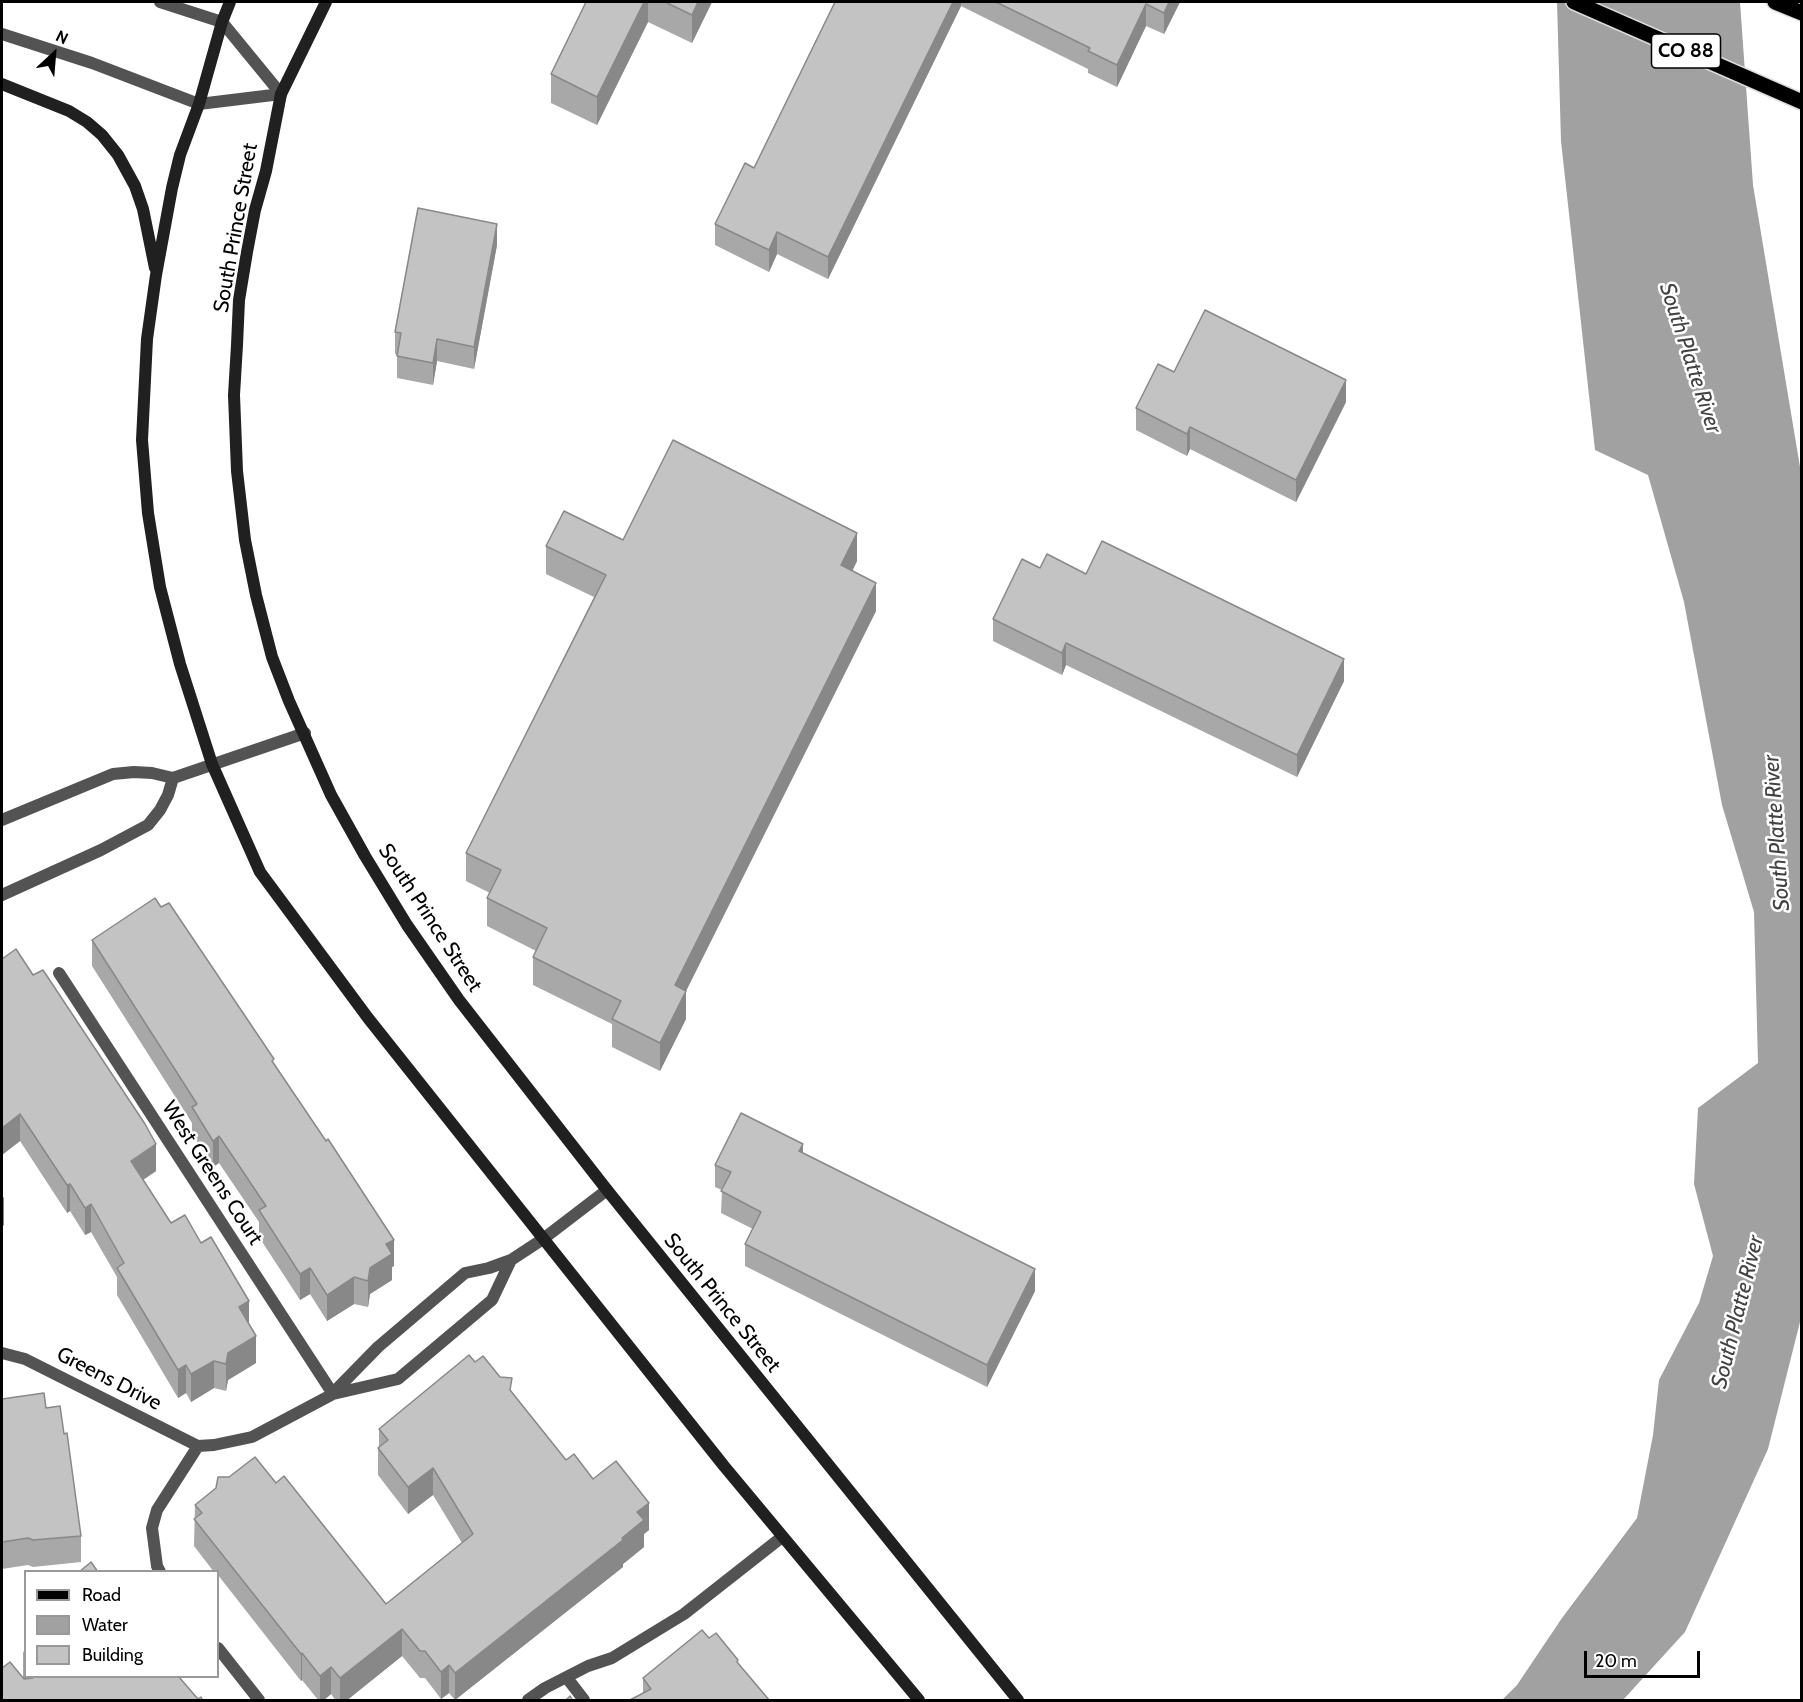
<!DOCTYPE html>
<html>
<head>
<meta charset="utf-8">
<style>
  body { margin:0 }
  #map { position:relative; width:1803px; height:1702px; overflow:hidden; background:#fff; font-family:Cabin,sans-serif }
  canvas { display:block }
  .frame { position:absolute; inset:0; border:3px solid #000; pointer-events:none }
  .legend { position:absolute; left:24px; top:1570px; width:195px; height:108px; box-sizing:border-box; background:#fff; border:2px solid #999; margin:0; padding:8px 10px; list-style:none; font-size:18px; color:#000 }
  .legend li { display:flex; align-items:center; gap:12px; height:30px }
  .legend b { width:30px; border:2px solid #999 }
  .north { position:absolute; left:24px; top:24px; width:60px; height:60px; -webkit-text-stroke:4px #fff; paint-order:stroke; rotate:26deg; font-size:16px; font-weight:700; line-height:24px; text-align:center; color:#000 }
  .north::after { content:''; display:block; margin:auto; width:21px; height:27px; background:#000; clip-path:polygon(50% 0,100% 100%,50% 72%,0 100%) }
  .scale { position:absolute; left:1584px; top:1651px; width:116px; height:27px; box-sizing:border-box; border:3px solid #000; border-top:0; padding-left:8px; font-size:18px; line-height:21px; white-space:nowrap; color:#000; -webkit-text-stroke:4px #fff; paint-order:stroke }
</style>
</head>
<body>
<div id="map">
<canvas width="1803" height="1702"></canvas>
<div class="frame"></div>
<ul class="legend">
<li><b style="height:8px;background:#000"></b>Road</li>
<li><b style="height:16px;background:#a1a1a1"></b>Water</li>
<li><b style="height:16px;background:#c3c3c3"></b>Building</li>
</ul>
<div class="north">N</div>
<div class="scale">20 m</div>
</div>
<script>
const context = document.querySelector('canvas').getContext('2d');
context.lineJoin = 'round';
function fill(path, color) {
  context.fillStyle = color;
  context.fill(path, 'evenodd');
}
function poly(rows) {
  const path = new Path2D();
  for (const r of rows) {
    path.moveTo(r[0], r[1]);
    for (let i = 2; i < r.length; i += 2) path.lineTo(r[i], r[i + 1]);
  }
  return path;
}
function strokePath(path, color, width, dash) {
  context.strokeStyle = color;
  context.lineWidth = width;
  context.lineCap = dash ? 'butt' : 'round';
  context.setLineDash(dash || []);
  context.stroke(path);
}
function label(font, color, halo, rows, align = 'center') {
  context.font = font + ' Cabin,sans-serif';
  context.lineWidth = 5;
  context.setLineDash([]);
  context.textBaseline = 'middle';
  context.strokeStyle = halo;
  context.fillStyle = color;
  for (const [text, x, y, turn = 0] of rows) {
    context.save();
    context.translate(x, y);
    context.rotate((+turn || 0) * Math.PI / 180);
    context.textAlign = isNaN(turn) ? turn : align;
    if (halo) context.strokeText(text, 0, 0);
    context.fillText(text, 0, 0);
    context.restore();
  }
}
fill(poly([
  [1557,2,1740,2,1753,185,1801,473,1801,1318,1768,1449,1685,1632,1623,1700,1502,1700,1517,1685,1562,1618,1637,1518,1653,1435,1659,1380,1699,1303,1713,1256,1694,1184,1698,1108,1758,1063,1754,912,1722,805,1684,602,1648,475,1595,450,1561,141]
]), '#a1a1a1');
const primary = poly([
  [1574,2,1802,102],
  [1775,2,1802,13]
]);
strokePath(primary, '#dbdbdb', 18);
strokePath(poly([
  [160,2,222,22,281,94],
  [2,34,92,63,199,104,281,94],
  [2,820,113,774,134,772,152,773,173,778,305,733],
  [2,895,101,850,148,825,160,810,168,795,173,778],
  [59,973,333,1394],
  [2,1353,25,1359,198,1446],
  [333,1393,378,1347,465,1273,489,1268,511,1260,543,1239,607,1190],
  [160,1572,157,1566,152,1528,157,1510,198,1446,214,1445,252,1437,333,1394,398,1379,492,1300,511,1260],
  [218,1648,259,1700],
  [567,1678,584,1700],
  [528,1700,545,1688,588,1666,612,1658,684,1614,782,1537]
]), '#535353', 12);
strokePath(poly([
  [230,2,222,22,199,104,180,155,172,188,156,275,147,339,142,440,148,513,160,587,180,664,212,764,260,872,368,1018,724,1466,919,1700],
  [326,2,281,94,266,171,255,210,247,252,239,300,237,345,234,395,237,471,245,540,256,595,272,657,289,701,331,795,365,856,407,925,459,1000,607,1190,1018,1700],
  [2,84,69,111,87,122,102,135,118,155,135,186,143,209,155,268]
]), '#202020', 12);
strokePath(primary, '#000', 15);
fill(poly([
  [586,2,712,2,692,43,648,22,597,125,551,103,551,74],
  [835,2,1180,2,1164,34,1146,26,1117,87,1088,73,1088,69,961,6,828,279,777,254,769,272,715,245,715,224,754,168],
  [497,245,474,369,437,361,433,385,397,378,397,355,395,354,395,332],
  [1174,372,1346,402,1296,502,1190,449,1187,456,1136,430,1136,408],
  [623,540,857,561,852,571,876,611,686,991,686,1019,660,1071,612,1047,612,1024,533,985,533,957,536,951,487,926,487,898,490,893,466,881,466,853,594,597,546,574,546,546],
  [1040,568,1086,574,1344,681,1297,777,1066,665,1062,675,993,641,993,619],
  [161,907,274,1063,394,1266,392,1267,392,1280,370,1294,368,1307,354,1304,327,1321,310,1294,300,1300,259,1237,259,1222,219,1163,213,1167,192,1134,192,1123,92,966,92,940],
  [2,959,156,1171,143,1180,171,1223,249,1324,256,1363,228,1380,226,1391,214,1388,191,1402,186,1393,178,1398,117,1295,117,1277,91,1232,85,1235,70,1211,67,1213,20,1141,2,1155],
  [803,1154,1035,1291,987,1387,745,1266,745,1244,753,1229,721,1213,722,1190,715,1187,715,1165],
  [475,1362,512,1392,566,1460,593,1479,649,1530,644,1534,644,1547,623,1564,623,1567,455,1700,449,1693,441,1699,425,1678,420,1678,402,1656,346,1701,336,1701,331,1694,323,1701,319,1701,302,1680,301,1681,218,1575,218,1572,214,1572,194,1546,195,1505,276,1483,386,1604,462,1543,433,1495,408,1514,378,1475,378,1448,379,1447,379,1429],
  [2,1399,46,1408,81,1536,81,1562,33,1567,28,1565,2,1569],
  [709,1638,738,1663,643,1693,643,1678],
  [26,1650,26,1677,179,1677,198,1699,203,1701,2,1701,23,1677,23,1652]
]), '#a8a8a8');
fill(poly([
  [644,2,648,2,648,22,597,125,597,97],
  [698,2,712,2,692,43,692,15],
  [953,2,961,2,961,6,828,279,828,257],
  [1169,2,1180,2,1164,34,1164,13],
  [1146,4,1146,26,1117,87,1117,65],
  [497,224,497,245,474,369,474,347],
  [777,232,777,254,769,272,769,250],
  [437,339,437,361,433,385,433,363],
  [1346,380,1346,402,1296,502,1296,480],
  [1190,427,1190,449,1187,456,1187,434],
  [857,533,857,561,841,594,841,565],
  [876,583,876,611,675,1013,675,985],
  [1066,643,1066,665,1062,675,1062,653],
  [1344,659,1344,681,1297,777,1297,755],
  [686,991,686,1019,660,1071,660,1043],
  [20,1114,20,1141,2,1155,2,1128],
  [219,1136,219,1163,213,1167,213,1141],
  [156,1144,156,1171,131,1188,131,1161],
  [803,1144,803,1166,799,1151],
  [70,1184,70,1211,67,1213,67,1185],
  [4,1197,4,1225,3,1226,3,1239,2,1240,2,1199],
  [91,1204,91,1232,85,1235,85,1208],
  [394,1240,394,1266,392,1267,392,1280,370,1294,368,1307,368,1281,370,1268,386,1244],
  [310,1268,310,1294,300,1300,300,1274],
  [1035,1269,1035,1291,987,1387,987,1365],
  [354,1277,354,1304,327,1321,327,1295],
  [249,1301,249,1328,239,1307],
  [256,1336,256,1363,228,1380,226,1391,226,1364,228,1353],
  [214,1361,214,1388,191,1402,191,1374],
  [186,1365,186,1393,178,1398,178,1370],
  [433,1468,433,1495,408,1514,408,1487],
  [649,1503,649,1530,644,1534,644,1547,623,1564,623,1567,455,1700,455,1673,622,1538,637,1512],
  [402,1629,402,1656,346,1701,340,1701,340,1678],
  [302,1653,302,1680,301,1681,301,1654],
  [449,1665,449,1693,441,1699,441,1672],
  [331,1667,331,1694,323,1701,320,1701,320,1676]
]), '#888');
const building = poly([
  [586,2,644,2,597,97,551,74,586,2],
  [665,2,698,2,692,15,665,2],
  [835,2,953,2,828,257,777,232,769,250,715,224,745,163,754,168,835,2],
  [996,2,1169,2,1164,13,1146,4,1117,65,1088,51,1090,48,996,2],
  [418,208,497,224,474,347,437,339,433,363,397,356,401,333,395,332,418,208],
  [1205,310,1346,380,1296,480,1190,427,1187,434,1136,408,1158,364,1174,372,1205,310],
  [673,440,857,533,841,565,876,583,675,985,686,991,660,1043,612,1019,621,1001,533,957,547,928,487,898,501,870,466,853,606,575,546,546,564,511,623,540,673,440],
  [1102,541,1344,659,1297,755,1066,643,1062,653,993,619,1022,559,1040,568,1047,554,1086,574,1102,541],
  [155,898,161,907,169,903,274,1059,272,1061,326,1141,328,1139,394,1240,386,1244,392,1254,370,1268,368,1281,354,1277,327,1295,310,1268,300,1274,259,1210,266,1206,219,1136,213,1141,192,1107,197,1104,92,940,155,898],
  [16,949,33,975,43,970,145,1124,156,1144,131,1161,171,1223,185,1215,201,1243,211,1237,249,1301,239,1307,256,1336,228,1353,226,1364,214,1361,191,1374,186,1365,178,1370,117,1268,124,1263,91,1204,85,1208,70,1184,67,1185,20,1114,2,1128,2,959,16,949],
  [741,1113,803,1144,799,1151,1035,1269,987,1365,745,1244,761,1212,721,1191,731,1172,715,1165,741,1113],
  [469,1355,475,1362,483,1356,500,1377,512,1378,510,1390,566,1460,574,1454,593,1479,616,1461,649,1503,637,1512,644,1520,622,1538,623,1540,455,1673,449,1665,441,1672,425,1651,420,1651,402,1629,340,1678,331,1667,320,1676,302,1653,301,1654,194,1519,202,1513,195,1505,216,1488,218,1477,229,1477,255,1457,276,1483,284,1476,386,1604,473,1534,433,1468,408,1487,378,1448,388,1440,379,1429,469,1355],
  [44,1393,46,1408,60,1406,64,1434,67,1433,81,1536,33,1540,28,1538,2,1542,2,1399,44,1393],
  [91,1562,98,1572,79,1572,91,1562],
  [702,1630,709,1638,716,1633,738,1660,737,1662,770,1701,628,1701,651,1689,643,1678,702,1630],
  [10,1662,24,1679,33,1678,33,1677,179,1677,198,1699,201,1697,203,1701,2,1701,2,1668,10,1662],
  [570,1696,573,1701,565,1701,570,1696]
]);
fill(building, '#c3c3c3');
strokePath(building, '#888', 1.5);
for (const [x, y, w] of [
  [1686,51,69]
]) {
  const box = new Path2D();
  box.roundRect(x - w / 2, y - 17, w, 34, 4.5);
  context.fillStyle = '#fff';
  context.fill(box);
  strokePath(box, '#000', 1.5);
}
label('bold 20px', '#000', null, [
  ["CO 88",1686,51]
]);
label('21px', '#000', '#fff', [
  ["South Prince Street",236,228,-80],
  ["South Prince Street",430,918,57],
  ["West Greens Court",212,1173,57],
  ["South Prince Street",722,1303,51],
  ["Greens Drive",109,1379,27]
]);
label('italic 22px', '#424242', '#fff', [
  ["South Platte River",1690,358,72],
  ["South Platte River",1777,833,-94],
  ["South Platte River",1738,1312,-76]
]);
</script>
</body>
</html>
